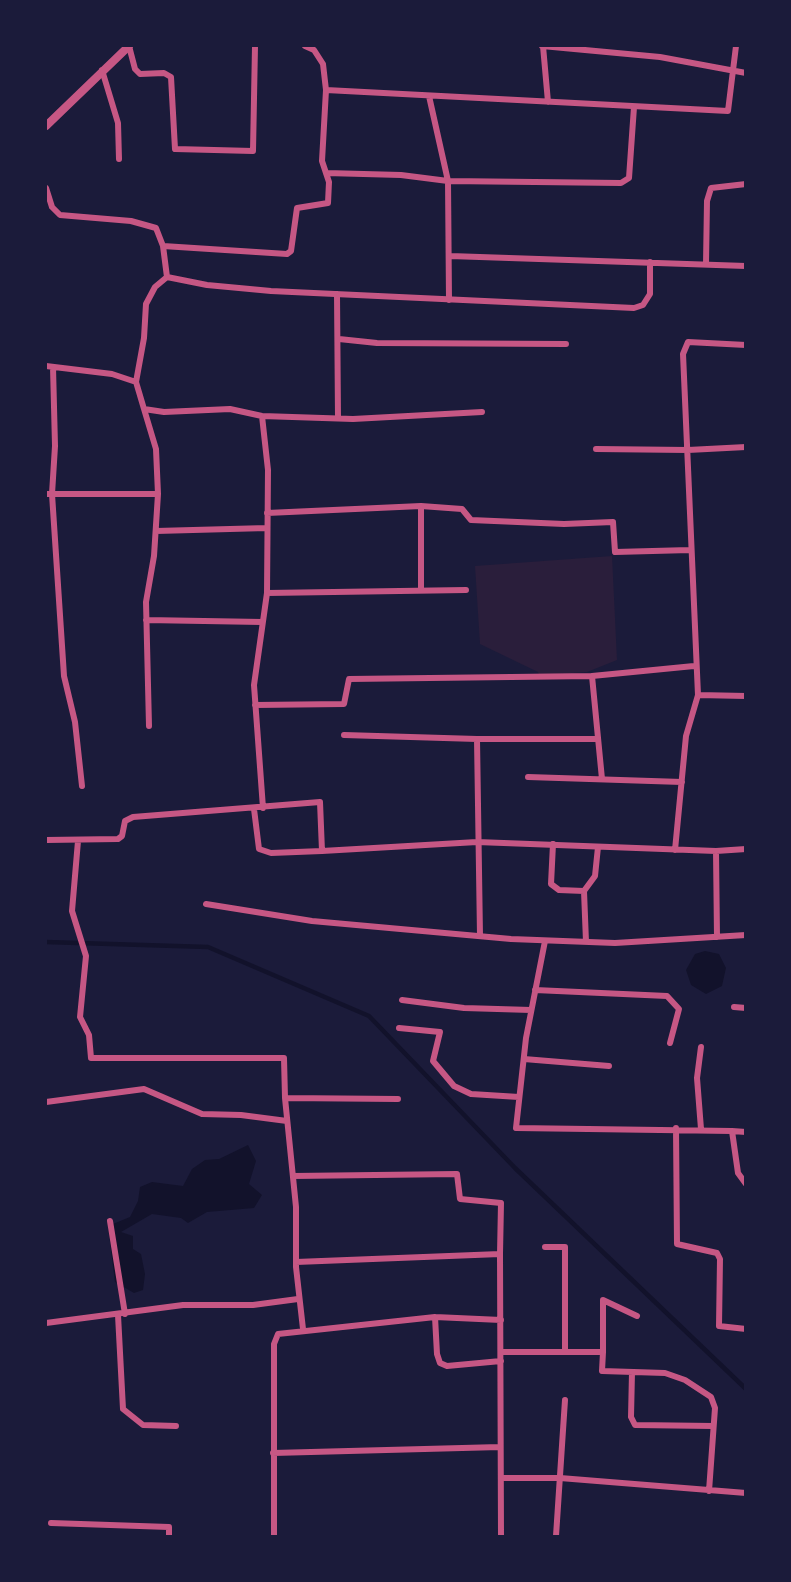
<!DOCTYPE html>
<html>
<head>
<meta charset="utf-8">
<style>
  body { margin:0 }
  #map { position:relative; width:791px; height:1582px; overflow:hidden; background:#1b1b3a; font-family:"Alegreya Sans",sans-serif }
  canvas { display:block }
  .frame { position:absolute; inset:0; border:47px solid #1b1b3a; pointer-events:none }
</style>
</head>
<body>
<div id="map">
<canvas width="791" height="1582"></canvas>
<div class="frame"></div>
</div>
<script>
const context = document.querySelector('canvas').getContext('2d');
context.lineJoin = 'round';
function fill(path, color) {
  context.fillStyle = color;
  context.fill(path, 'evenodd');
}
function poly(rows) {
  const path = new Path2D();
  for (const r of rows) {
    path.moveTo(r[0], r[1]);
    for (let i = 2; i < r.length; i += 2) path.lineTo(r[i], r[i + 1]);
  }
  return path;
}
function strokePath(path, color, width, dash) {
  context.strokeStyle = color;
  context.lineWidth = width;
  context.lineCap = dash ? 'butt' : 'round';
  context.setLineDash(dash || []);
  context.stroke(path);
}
fill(poly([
  [612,556,617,660,587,672,539,675,538,672,480,644,475,566]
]), '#2a1e3b');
fill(poly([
  [705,951,719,954,726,968,722,986,706,994,691,985,686,970,695,954],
  [248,1145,256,1161,249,1184,262,1195,254,1208,207,1212,188,1223,181,1218,152,1214,121,1232,133,1236,133,1249,141,1254,145,1274,143,1290,134,1293,115,1282,108,1226,130,1217,138,1201,140,1187,152,1182,183,1186,192,1169,205,1160,219,1159]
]), '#12122b');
strokePath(poly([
  [46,942,208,947,369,1016,515,1168,746,1389]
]), '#12122b', 4.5);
strokePath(poly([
  [129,46,135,69,140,74,164,73,171,77,175,149,253,151,255,46],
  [542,46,660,57,746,73],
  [543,46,548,102],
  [102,70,118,123,119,159],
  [326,90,728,111,736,46],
  [429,96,448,181,449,300],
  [326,173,401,175,448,181,621,183,629,178,634,107],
  [46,188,52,207,60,215,131,221,156,228,163,246,167,277],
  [163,246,287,254,291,251,297,208,328,203,329,182,322,161,326,90,323,64,314,50,305,46],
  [450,256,746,266],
  [706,264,707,201,711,188,746,184],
  [337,294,338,418],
  [339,339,377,343,566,344],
  [46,366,112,374,136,382,144,409,164,412,230,409,262,416,353,419,482,412],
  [53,367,55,446,52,494,64,676,75,722,82,786],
  [136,382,144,338,146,304,155,287,167,277,207,285,271,291,634,308,643,305,650,294,650,262],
  [144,409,156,449,158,494,154,556,146,602,149,726],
  [262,416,268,470,267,593,254,685,263,808],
  [596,449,688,450,746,447],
  [46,494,158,494],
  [421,506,421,590],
  [267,513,421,506,462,509,471,520,564,524,613,522,615,552,690,550],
  [156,531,267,528],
  [267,593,466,590],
  [146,620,262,622],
  [592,676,602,779],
  [698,695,746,696],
  [255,705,344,704,349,679,592,676,694,666],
  [344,735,477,739],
  [528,777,682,782],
  [254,809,259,849,271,853,322,851],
  [46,840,118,839,122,836,125,821,133,817,320,802,322,851,477,842,716,851,746,849],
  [78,841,72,911,86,956,80,1017,89,1035,91,1058,284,1058,285,1098,398,1099],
  [553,844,551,884,559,890,584,891],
  [675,850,686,736,698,695,683,354,688,342,746,345],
  [716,851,717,937],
  [206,904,312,921,511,939,615,943,746,935],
  [480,936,477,739,598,739],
  [545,941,526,1038,516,1128,732,1131,738,1173,746,1184],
  [586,942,584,891,595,876,598,847],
  [535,990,667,996,679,1009,670,1043],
  [402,1000,464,1008,531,1010],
  [734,1007,746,1008],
  [399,1028,440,1032,433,1061,454,1086,471,1094,519,1097],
  [524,1059,609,1066],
  [285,1098,296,1207,296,1267,303,1329],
  [46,1102,144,1089,202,1114,241,1115,287,1121],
  [676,1128,677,1244,717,1253,720,1259,719,1326,746,1329],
  [701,1129,697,1078,701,1047],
  [732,1131,746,1132],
  [293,1176,457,1174,460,1199,501,1203,500,1254],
  [110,1221,125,1314],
  [545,1247,565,1247,565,1352],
  [296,1262,500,1254,501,1536],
  [118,1315,123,1409,143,1425,176,1426],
  [435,1317,437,1354,440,1363,447,1366,501,1361],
  [46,1323,183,1305,253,1305,298,1299],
  [501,1352,603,1352,602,1371,665,1373,685,1380,711,1397,715,1408,709,1491],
  [603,1352,603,1300,637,1316],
  [632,1372,631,1417,635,1425,713,1426],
  [273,1453,500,1447],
  [501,1478,560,1478,746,1493],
  [51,1523,169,1527,169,1536],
  [274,1536,274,1344,278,1334,435,1317,501,1320],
  [556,1536,565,1400]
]), '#c65784', 6);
strokePath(poly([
  [46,126,129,46]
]), '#c65784', 8);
</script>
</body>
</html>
